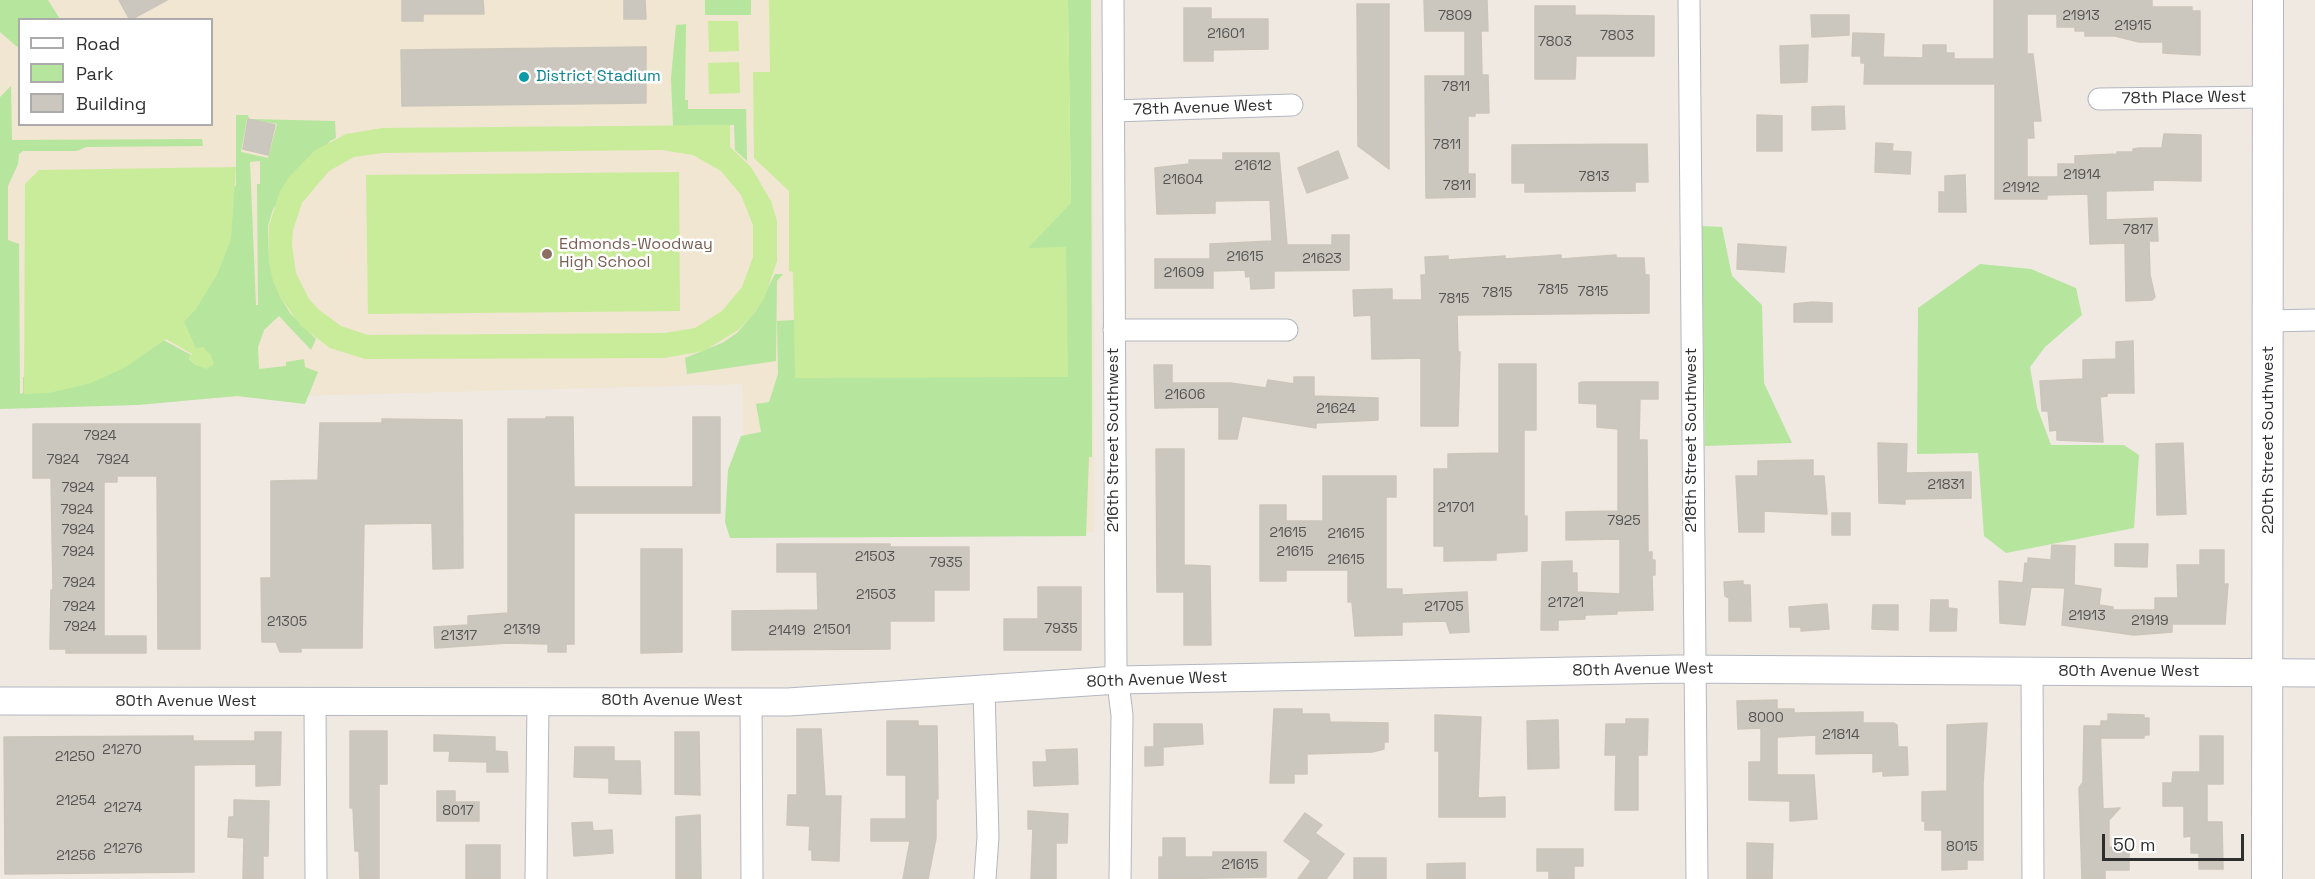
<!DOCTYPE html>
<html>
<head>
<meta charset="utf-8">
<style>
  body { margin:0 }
  #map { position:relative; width:2315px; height:879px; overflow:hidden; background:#efe9e1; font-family:"Space Grotesk",sans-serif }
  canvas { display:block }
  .legend { position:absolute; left:18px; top:18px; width:195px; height:108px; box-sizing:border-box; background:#fff; border:2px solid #ababab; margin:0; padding:8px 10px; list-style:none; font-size:18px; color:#2e2e2e }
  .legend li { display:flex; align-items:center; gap:12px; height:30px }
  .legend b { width:30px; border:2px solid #ababab }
  .scale { position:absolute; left:2102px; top:834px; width:142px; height:27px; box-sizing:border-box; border:3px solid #2e2e2e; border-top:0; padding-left:8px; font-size:18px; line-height:21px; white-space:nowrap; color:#2e2e2e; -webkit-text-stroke:4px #fff; paint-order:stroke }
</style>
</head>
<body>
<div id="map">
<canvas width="2315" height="879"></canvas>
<ul class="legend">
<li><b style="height:8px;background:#fff"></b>Road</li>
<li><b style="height:16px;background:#b6e59e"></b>Park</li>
<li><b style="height:16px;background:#cbc7bf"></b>Building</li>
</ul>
<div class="scale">50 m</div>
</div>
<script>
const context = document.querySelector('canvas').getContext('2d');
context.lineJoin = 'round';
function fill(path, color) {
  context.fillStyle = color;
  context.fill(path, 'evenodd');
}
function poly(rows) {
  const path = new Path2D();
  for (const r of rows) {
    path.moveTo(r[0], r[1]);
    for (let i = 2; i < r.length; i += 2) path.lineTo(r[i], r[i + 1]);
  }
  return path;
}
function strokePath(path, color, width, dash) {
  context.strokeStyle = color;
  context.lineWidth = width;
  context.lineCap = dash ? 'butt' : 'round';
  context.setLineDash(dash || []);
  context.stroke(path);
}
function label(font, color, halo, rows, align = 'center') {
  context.font = font + ' "Space Grotesk",sans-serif';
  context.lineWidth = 5;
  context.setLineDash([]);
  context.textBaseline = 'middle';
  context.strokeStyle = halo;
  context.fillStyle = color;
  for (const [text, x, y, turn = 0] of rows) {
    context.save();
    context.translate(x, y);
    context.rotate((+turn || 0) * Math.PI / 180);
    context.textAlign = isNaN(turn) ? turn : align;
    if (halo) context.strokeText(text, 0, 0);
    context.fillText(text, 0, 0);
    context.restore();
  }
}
fill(poly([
  [0,0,1093,0,1094,532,746,535,742,384,1,404],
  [20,20,212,20,212,124,20,124]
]), '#f0e6d1');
fill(poly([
  [0,0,48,0,60,19,20,20,19,47,16,46,0,32],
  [705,0,751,0,751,15,705,15],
  [1068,0,1091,0,1092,457,1089,457,1086,536,730,538,725,522,728,470,741,436,761,432,756,404,769,402,778,374,777,321,794,320,1071,203],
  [686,24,685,100,688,100,688,109,746,109,747,161,735,150,734,125,673,126,671,78,676,25],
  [11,86,12,140,202,139,203,146,86,147,77,151,23,151,19,154,18,164,8,186,8,240,19,244,20,394,23,393,23,377,48,379,158,337,191,355,189,359,196,365,196,349,181,316,230,187,236,186,236,115,248,115,249,119,335,121,336,138,330,141,273,209,268,226,269,262,280,297,290,313,316,339,311,350,279,316,264,330,258,347,259,369,286,366,286,362,304,359,305,367,318,372,305,404,237,396,138,405,0,409,0,97],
  [247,119,277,124,268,158,241,152],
  [260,161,260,184,257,184,258,305,256,305,250,162],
  [1702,226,1722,227,1732,276,1762,305,1764,383,1792,443,1705,446],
  [1980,264,2031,269,2076,288,2082,315,2045,347,2030,367,2037,407,2051,445,2124,445,2139,455,2134,528,2006,553,1984,536,1978,453,1917,454,1918,308],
  [775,274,783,274,777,281,776,361,687,374,685,358,722,343,737,333,756,311]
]), '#b6e59e');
fill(poly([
  [769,0,1068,0,1071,203,1028,248,1066,247,1068,377,795,378,793,272,789,271,789,191,754,158,753,72,770,72],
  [708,21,738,21,739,51,709,52],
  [739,62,740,93,709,94,708,63],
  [730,125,730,147,751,167,771,201,777,221,777,261,764,299,752,316,738,330,704,351,664,358,365,359,330,348,301,326,280,297,273,281,269,262,269,226,280,191,289,177,314,151,346,134,382,128],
  [662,150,693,155,721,171,741,195,753,225,753,257,742,287,722,311,695,328,664,333,368,335,341,326,318,309,309,299,296,273,292,245,293,230,302,203,329,171,354,157,382,153],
  [236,167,231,240,217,275,196,309,184,322,196,348,203,347,211,355,214,364,206,369,196,365,189,358,192,354,166,339,126,367,91,383,49,393,24,394,25,184,39,170],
  [679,172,680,311,368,314,366,175]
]), '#c9ec9a');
const building = poly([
  [119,0,167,0,130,20,119,0],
  [402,0,483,0,484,14,423,14,423,21,402,21,402,0],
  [624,0,645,0,646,19,624,19,624,0],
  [1424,0,1487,0,1488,31,1481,31,1482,75,1488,75,1489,113,1475,113,1475,116,1468,116,1468,174,1475,174,1475,197,1426,198,1425,76,1465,76,1465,31,1425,31,1424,0],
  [1994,0,2152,0,2152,7,2192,7,2192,11,2200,11,2200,55,2163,53,2163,42,2139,42,2115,36,2085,36,2085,31,2075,31,2075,27,2057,27,2057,14,2027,14,2027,54,2033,54,2041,121,2033,121,2034,138,2027,138,2027,177,2058,177,2058,164,2075,164,2075,156,2117,154,2117,152,2133,152,2133,149,2139,148,2162,148,2164,134,2201,135,2201,181,2153,180,2153,190,2106,191,2106,220,2157,218,2158,241,2149,241,2150,275,2155,297,2152,300,2126,301,2125,243,2090,244,2088,194,2047,195,2047,199,1995,199,1995,84,1864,84,1865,63,1861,63,1861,56,1852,56,1853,33,1884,34,1883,57,1923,58,1923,45,1946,45,1946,53,1954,53,1954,59,1994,59,1994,0],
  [1357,4,1389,4,1389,169,1358,146,1357,4],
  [1535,6,1575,6,1575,15,1654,16,1654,56,1576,56,1575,79,1535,79,1535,6],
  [1184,8,1211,8,1211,19,1268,19,1268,49,1213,50,1213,61,1184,61,1184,8],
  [1811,15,1849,15,1849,35,1812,37,1811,15],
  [1808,45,1807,82,1781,83,1780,46,1808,45],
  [646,47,646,103,402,106,401,50,646,47],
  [1844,106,1845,129,1812,130,1812,107,1844,106],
  [1757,115,1782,116,1782,151,1757,151,1757,115],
  [248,119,275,125,268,155,243,149,248,119],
  [1876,143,1893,144,1892,151,1911,152,1910,174,1875,172,1876,143],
  [1647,144,1648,182,1635,182,1635,191,1525,192,1525,183,1512,183,1512,145,1647,144],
  [1338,151,1348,178,1307,193,1298,168,1338,151],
  [1223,153,1279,153,1287,245,1332,245,1332,235,1349,235,1349,270,1274,271,1274,288,1251,289,1250,276,1246,277,1245,270,1213,271,1213,288,1155,288,1155,259,1210,259,1210,244,1272,241,1270,200,1215,201,1215,213,1157,214,1155,168,1189,164,1189,160,1223,160,1223,153],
  [1965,175,1966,212,1939,212,1939,192,1945,192,1945,176,1965,175],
  [1738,244,1786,247,1784,272,1737,269,1738,244],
  [1561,255,1561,259,1616,255,1616,258,1644,258,1645,275,1649,275,1649,313,1457,315,1458,352,1460,352,1458,426,1421,426,1421,358,1372,359,1371,315,1354,316,1353,290,1392,289,1392,300,1422,300,1421,275,1426,275,1425,257,1448,256,1448,260,1505,256,1505,259,1561,255],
  [1813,302,1832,303,1832,322,1794,322,1794,304,1813,302],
  [2133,341,2134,393,2107,393,2107,396,2100,397,2103,442,2057,440,2057,430,2050,431,2048,411,2042,411,2040,381,2083,379,2083,360,2116,359,2116,342,2133,341],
  [1499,364,1536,364,1536,430,1524,430,1524,516,1527,516,1527,551,1496,553,1496,560,1444,561,1444,546,1434,546,1434,469,1448,469,1448,454,1499,453,1499,364],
  [1154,365,1172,365,1172,383,1230,383,1266,388,1268,380,1294,384,1294,377,1314,377,1314,396,1378,398,1378,420,1316,423,1316,428,1242,416,1237,439,1219,439,1219,407,1155,408,1154,365],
  [1582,382,1658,382,1658,399,1640,399,1639,440,1647,440,1648,552,1652,552,1652,560,1655,560,1655,575,1652,575,1653,610,1617,611,1617,614,1585,615,1585,619,1558,620,1558,630,1541,630,1542,562,1572,561,1572,573,1577,573,1577,592,1620,594,1620,539,1566,540,1566,512,1618,511,1618,429,1597,427,1597,404,1579,403,1579,383,1582,382],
  [546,417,573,417,574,487,693,487,693,417,720,417,720,513,574,513,574,644,566,644,566,652,548,652,548,644,508,643,435,648,434,627,468,625,468,616,508,613,508,419,546,419,546,417],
  [382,419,462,420,463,568,433,569,432,523,364,524,362,648,301,648,301,652,280,652,276,642,262,642,261,578,271,578,271,481,318,480,320,423,382,423,382,419],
  [33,424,200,424,200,649,158,649,157,476,117,476,117,482,104,482,104,636,146,636,146,653,66,653,66,649,50,649,51,590,53,590,51,478,33,478,33,424],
  [1878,443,1907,444,1906,473,1971,472,1971,498,1905,499,1905,504,1879,503,1878,443],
  [2183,443,2186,514,2157,515,2156,444,2183,443],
  [1156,449,1184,449,1184,565,1210,566,1211,645,1184,645,1184,592,1157,592,1156,449],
  [1813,460,1813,476,1824,476,1827,514,1764,511,1764,532,1739,532,1736,476,1758,476,1758,461,1813,460],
  [1323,476,1396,476,1396,497,1386,497,1386,589,1402,589,1402,595,1467,592,1469,632,1450,633,1446,621,1402,622,1402,635,1355,636,1352,602,1348,602,1348,570,1286,570,1286,581,1260,581,1260,505,1286,505,1286,521,1323,521,1323,476],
  [1832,513,1850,513,1850,535,1832,535,1832,513],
  [777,544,890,544,890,547,969,547,969,590,934,590,934,621,890,621,890,649,732,650,732,611,818,610,817,572,777,572,777,544],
  [2115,544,2148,544,2147,567,2115,566,2115,544],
  [2052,545,2075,546,2074,585,2101,589,2099,605,2113,607,2113,610,2155,610,2155,598,2178,598,2177,565,2200,565,2200,550,2224,550,2224,584,2228,584,2225,624,2172,624,2172,632,2134,635,2062,625,2065,588,2031,587,2025,625,2000,623,1999,581,2023,583,2025,563,2028,564,2028,558,2051,560,2052,545],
  [641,549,682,549,682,652,641,653,641,549],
  [1743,581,1743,585,1750,585,1751,621,1729,621,1729,598,1725,596,1724,582,1743,581],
  [1038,587,1081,587,1081,650,1004,650,1004,619,1038,619,1038,587],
  [1931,600,1948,600,1948,608,1957,609,1956,631,1930,631,1931,600],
  [1827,604,1829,629,1801,631,1801,627,1790,627,1789,607,1827,604],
  [1873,605,1898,605,1898,630,1872,629,1873,605],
  [1777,700,1777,709,1794,709,1794,713,1863,712,1863,723,1894,723,1897,725,1898,747,1907,747,1908,775,1883,776,1883,771,1873,772,1873,753,1816,754,1816,735,1777,737,1777,775,1814,775,1817,819,1790,821,1790,801,1749,800,1749,762,1761,762,1761,728,1738,729,1737,701,1777,700],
  [1274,709,1302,709,1302,714,1329,714,1330,722,1388,723,1388,742,1384,742,1384,749,1372,752,1307,754,1307,774,1294,774,1294,783,1270,783,1274,709],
  [2108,714,2144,715,2144,718,2149,718,2149,735,2144,735,2144,738,2101,738,2101,721,2108,721,2108,714],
  [1435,715,1481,717,1478,798,1505,797,1505,817,1439,817,1439,751,1435,751,1435,715],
  [1626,719,1648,719,1647,755,1638,755,1638,810,1615,810,1616,755,1605,755,1606,724,1626,724,1626,719],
  [1558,720,1559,768,1528,769,1527,721,1558,720],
  [887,721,918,721,918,726,937,726,938,799,936,799,936,838,928,879,903,879,910,841,871,841,871,819,906,819,906,775,887,775,887,721],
  [1987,723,1983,784,1983,860,1967,860,1967,869,1942,870,1942,830,1925,830,1925,821,1922,821,1922,792,1947,791,1947,725,1987,723],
  [1154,724,1202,724,1203,744,1163,747,1163,765,1145,766,1145,747,1154,747,1154,724],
  [2084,726,2100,726,2103,809,2120,808,2109,820,2109,847,2129,847,2129,870,2105,870,2105,879,2082,879,2079,788,2083,782,2084,726],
  [797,729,821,729,825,796,841,796,839,861,812,860,812,850,809,850,810,826,787,825,788,795,797,795,797,729],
  [350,731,387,731,387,784,379,784,379,879,360,879,359,851,355,851,353,808,350,808,350,731],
  [255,732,281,732,280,785,256,786,256,764,194,765,194,872,5,874,4,737,193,736,193,741,255,741,255,732],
  [675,732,699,732,700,795,675,794,675,732],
  [434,735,495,737,495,751,507,752,508,772,487,772,487,762,449,761,450,751,434,751,434,735],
  [2200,736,2223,736,2223,784,2207,784,2207,822,2222,822,2223,869,2199,869,2199,853,2191,853,2191,836,2184,837,2184,806,2163,806,2163,783,2172,783,2173,772,2200,772,2200,736],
  [575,747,614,747,614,761,640,761,641,794,609,793,609,778,574,777,575,747],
  [1077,749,1078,784,1034,786,1033,762,1047,762,1046,750,1077,749],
  [437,791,455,791,455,802,479,802,479,821,437,821,437,791],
  [234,800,269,801,268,856,263,856,263,879,243,879,244,838,228,837,229,817,234,817,234,800],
  [1028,811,1068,814,1067,843,1056,843,1056,879,1031,879,1033,829,1028,829,1028,811],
  [1305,813,1322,825,1315,833,1344,854,1326,879,1298,879,1311,861,1284,841,1305,813],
  [700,815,701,879,676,879,676,817,700,815],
  [592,822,593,831,612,830,613,853,574,856,572,823,592,822],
  [1163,838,1185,838,1185,857,1213,857,1213,852,1266,852,1266,877,1159,879,1159,857,1163,857,1163,838],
  [1747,843,1773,844,1772,879,1747,879,1747,843],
  [466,845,500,845,500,879,466,879,466,845],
  [1537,849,1583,849,1583,866,1574,866,1574,879,1549,879,1549,871,1537,871,1537,849],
  [1354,858,1386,858,1386,879,1354,879,1354,858],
  [1465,863,1465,879,1427,879,1427,864,1465,863]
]);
fill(building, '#cbc7bf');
strokePath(building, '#cbc5ba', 1.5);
const minor = poly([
  [1113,0,1116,667,1122,715,1120,879],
  [1689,0,1697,879],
  [2099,99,2268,97],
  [1114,111,1292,105],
  [2269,321,2315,320],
  [1114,330,1287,330],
  [2032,671,2033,879],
  [984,689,988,837,985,879],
  [751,701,752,879],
  [315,703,316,879],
  [536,879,538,702]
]);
const tertiary = poly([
  [0,701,788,702,1118,680,1677,669,2315,673]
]);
const secondary = poly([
  [2267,879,2268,0]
]);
strokePath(minor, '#b4b7c1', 23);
strokePath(tertiary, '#b4b7c1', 29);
strokePath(secondary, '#b4b7c1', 32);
strokePath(minor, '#fff', 21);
strokePath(tertiary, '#fff', 27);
strokePath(secondary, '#fff', 30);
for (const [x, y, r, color] of [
  [524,77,6,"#0f9aa8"],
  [547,254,6,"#8d6e63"]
]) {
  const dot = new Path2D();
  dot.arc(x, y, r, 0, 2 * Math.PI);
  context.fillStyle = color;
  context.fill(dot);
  strokePath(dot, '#fff', 2);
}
label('14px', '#555452', null, [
  ["7809",1455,16],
  ["21913",2081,16],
  ["21915",2133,26],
  ["21601",1226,34],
  ["7803",1617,36],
  ["7803",1555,42],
  ["7811",1456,87],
  ["7811",1447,145],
  ["21612",1253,166],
  ["21914",2082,175],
  ["7813",1594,177],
  ["21604",1183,180],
  ["7811",1457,186],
  ["21912",2021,188],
  ["7817",2138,230],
  ["21615",1245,257],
  ["21623",1322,259],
  ["21609",1184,273],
  ["7815",1553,290],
  ["7815",1593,292],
  ["7815",1497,293],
  ["7815",1454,299],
  ["21606",1185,395],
  ["21624",1336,409],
  ["7924",100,436],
  ["7924",63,460],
  ["7924",113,460],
  ["21831",1946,485],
  ["7924",78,488],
  ["21701",1456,508],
  ["7924",77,510],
  ["7925",1624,521],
  ["7924",78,530],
  ["21615",1288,533],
  ["21615",1346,534],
  ["7924",78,552],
  ["21615",1295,552],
  ["21503",875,557],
  ["21615",1346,560],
  ["7935",946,563],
  ["7924",79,583],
  ["21503",876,595],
  ["21721",1566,603],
  ["7924",79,607],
  ["21705",1444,607],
  ["21913",2087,616],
  ["21919",2150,621],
  ["21305",287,622],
  ["7924",80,627],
  ["7935",1061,629],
  ["21319",522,630],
  ["21501",832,630],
  ["21419",787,631],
  ["21317",459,636],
  ["8000",1766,718],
  ["21814",1841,735],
  ["21270",122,750],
  ["21250",75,757],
  ["21254",76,801],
  ["21274",123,808],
  ["8017",458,811],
  ["8015",1962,847],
  ["21276",123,849],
  ["21256",76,856],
  ["21615",1240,865]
]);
label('16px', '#0d838f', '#fff', [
  ["District Stadium",536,77]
], 'left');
label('16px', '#2e2e2e', '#fff', [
  ["78th Place West",2184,98,-1],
  ["78th Avenue West",1203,108,-2],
  ["216th Street Southwest",1114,440,-90],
  ["218th Street Southwest",1692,440,-90],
  ["220th Street Southwest",2269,440,-90],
  ["80th Avenue West",1643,670,-1],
  ["80th Avenue West",2129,672],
  ["80th Avenue West",1157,680,-2],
  ["80th Avenue West",672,701],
  ["80th Avenue West",186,702]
]);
label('16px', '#785e54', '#fff', [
  ["Edmonds-Woodway",559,245],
  ["High School",559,263]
], 'left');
</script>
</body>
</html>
